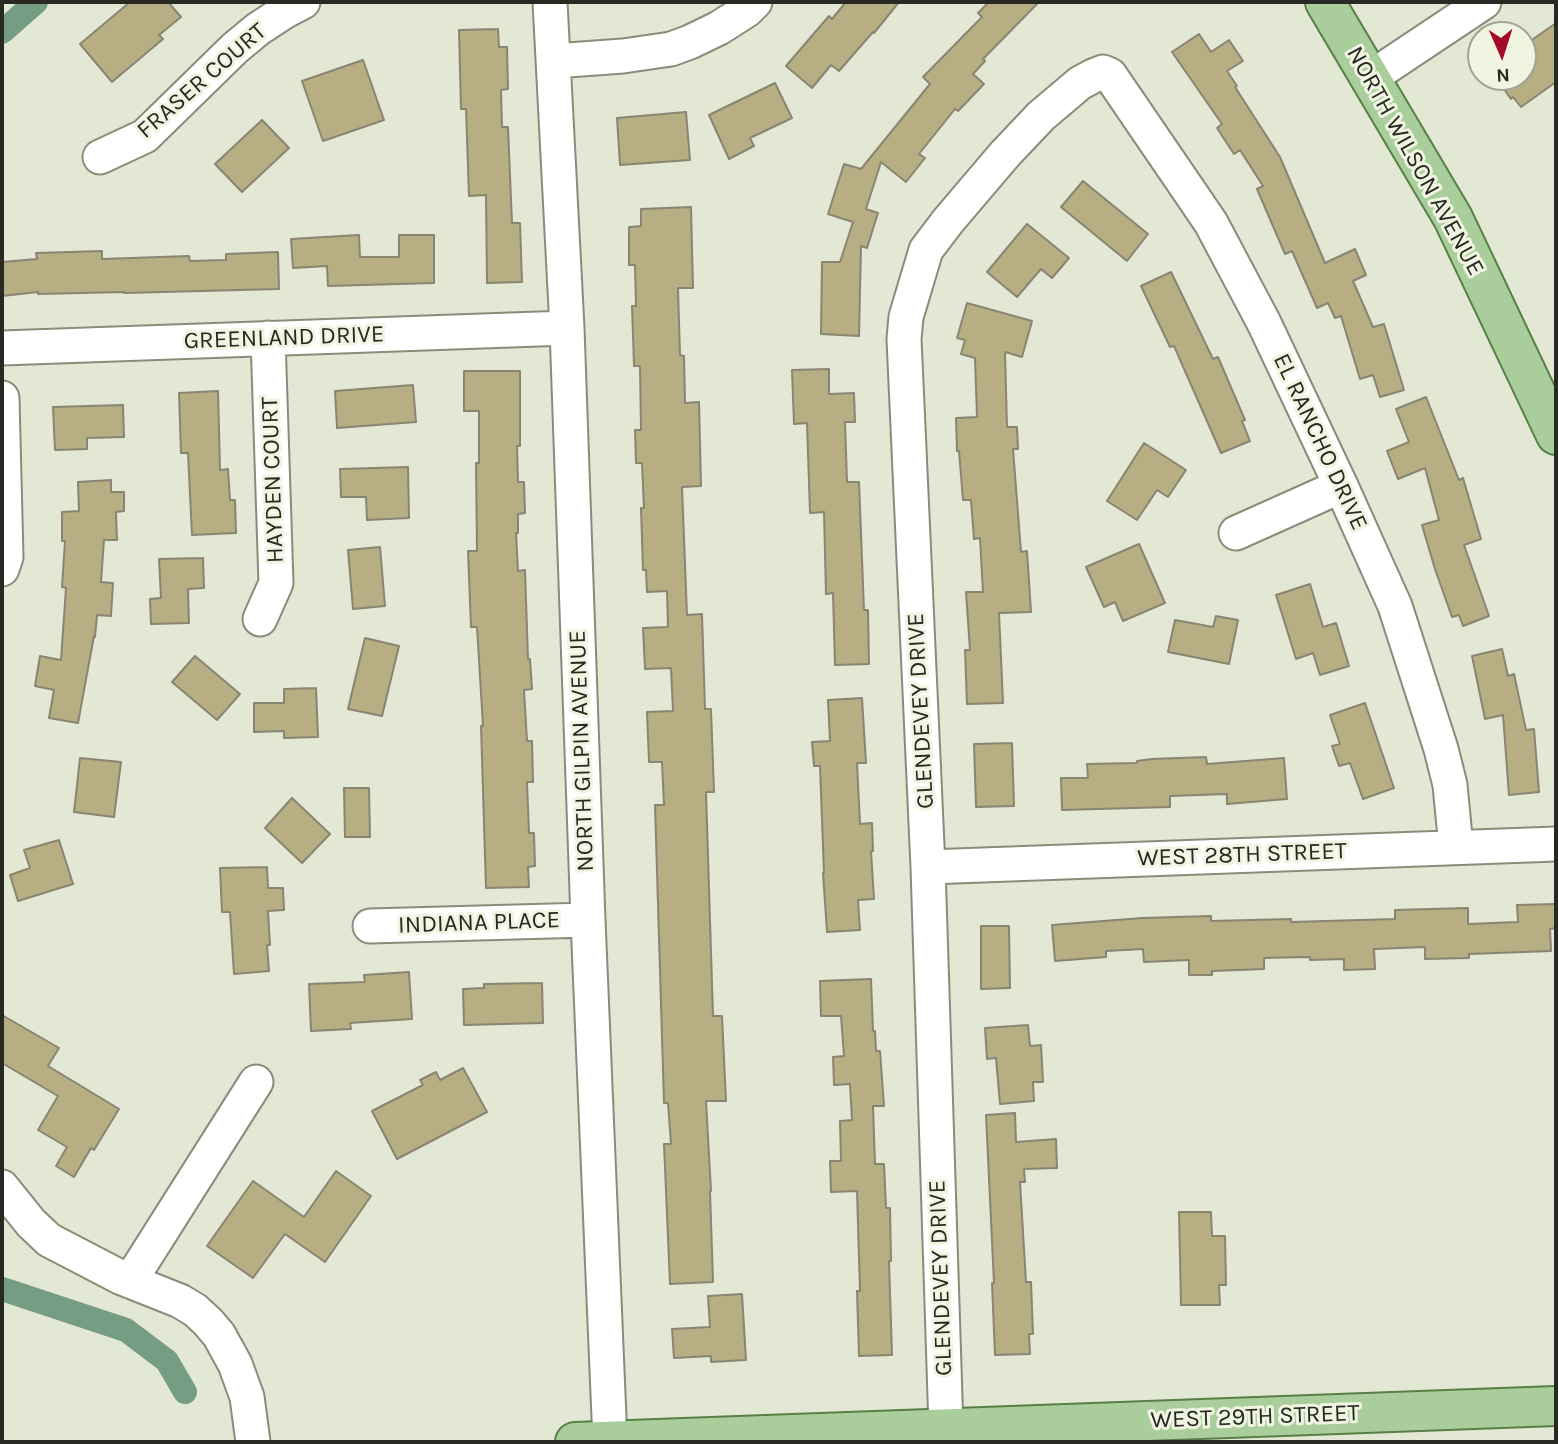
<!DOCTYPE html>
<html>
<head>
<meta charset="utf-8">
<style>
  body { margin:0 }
  #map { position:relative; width:1558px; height:1444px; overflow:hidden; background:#e3e8d4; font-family:Karla,sans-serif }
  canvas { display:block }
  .frame { position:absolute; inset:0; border:4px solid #272922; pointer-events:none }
  .north { position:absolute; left:1467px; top:21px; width:70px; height:70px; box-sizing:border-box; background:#f0f5e1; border:2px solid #a0a395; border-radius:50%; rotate:177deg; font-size:19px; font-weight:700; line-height:28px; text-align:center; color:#272922 }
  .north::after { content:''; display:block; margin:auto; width:24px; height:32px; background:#a50a2b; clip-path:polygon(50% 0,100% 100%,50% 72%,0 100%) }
</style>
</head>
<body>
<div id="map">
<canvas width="1558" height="1444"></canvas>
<div class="frame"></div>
<div class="north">N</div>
</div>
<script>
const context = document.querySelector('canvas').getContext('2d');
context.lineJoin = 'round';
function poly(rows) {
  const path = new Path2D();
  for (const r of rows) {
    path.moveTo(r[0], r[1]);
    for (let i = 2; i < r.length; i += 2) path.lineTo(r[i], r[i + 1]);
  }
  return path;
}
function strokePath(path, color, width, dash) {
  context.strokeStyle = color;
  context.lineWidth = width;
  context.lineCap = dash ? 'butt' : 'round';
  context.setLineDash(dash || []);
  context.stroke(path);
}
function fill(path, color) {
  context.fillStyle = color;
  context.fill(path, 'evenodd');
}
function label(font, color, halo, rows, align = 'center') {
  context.font = font + ' Karla,sans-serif';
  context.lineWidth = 6;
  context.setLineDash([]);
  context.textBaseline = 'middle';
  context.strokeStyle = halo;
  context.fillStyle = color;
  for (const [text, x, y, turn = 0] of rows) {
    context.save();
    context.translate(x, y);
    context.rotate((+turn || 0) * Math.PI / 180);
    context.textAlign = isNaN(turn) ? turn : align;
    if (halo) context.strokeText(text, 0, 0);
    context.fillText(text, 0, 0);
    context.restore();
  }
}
strokePath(poly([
  [2,32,36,2],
  [2,1289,126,1330,167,1361,185,1392]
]), '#759d84', 24);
const building = poly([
  [130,2,168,2,181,17,159,35,163,39,112,82,80,44,130,2],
  [846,2,899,2,874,33,873,32,839,71,831,65,812,88,786,66,829,16,832,19,846,2],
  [989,2,1039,2,983,59,985,61,973,74,984,84,958,111,955,109,919,154,925,158,906,182,881,162,866,209,878,213,867,248,861,246,859,336,821,334,822,262,840,262,853,222,828,214,844,164,861,169,930,84,923,77,982,17,978,13,989,2],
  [1556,23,1556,82,1521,107,1513,97,1511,99,1495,77,1523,77,1523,46,1556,23],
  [498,29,499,47,507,47,508,89,501,90,502,127,508,127,512,223,520,223,522,282,487,283,486,195,469,196,466,109,461,109,459,30,498,29],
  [1199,34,1211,52,1229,40,1243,61,1227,71,1237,86,1235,87,1280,157,1325,263,1355,249,1366,275,1353,281,1373,327,1384,324,1404,390,1380,397,1373,375,1360,379,1341,316,1335,318,1328,303,1317,308,1292,251,1285,254,1257,189,1263,186,1240,150,1234,154,1217,128,1222,124,1172,52,1199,34],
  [363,60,384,120,323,141,302,81,363,60],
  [775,83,792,118,750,138,754,146,729,159,709,115,775,83],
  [686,112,690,160,620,165,617,118,686,112],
  [262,120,289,148,242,192,215,164,262,120],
  [1083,181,1148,234,1127,261,1061,207,1083,181],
  [691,207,693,288,678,288,680,355,684,356,685,403,699,402,701,486,682,487,687,615,702,614,705,709,711,709,714,792,706,792,713,1016,722,1016,726,1101,706,1101,711,1191,710,1191,713,1282,670,1284,664,1144,671,1144,668,1103,664,1103,655,805,664,805,662,762,649,762,647,712,673,711,671,668,645,669,643,628,668,627,667,591,647,592,646,570,643,570,641,508,644,508,642,463,636,463,635,430,641,430,640,366,634,366,632,306,636,306,635,265,629,265,629,227,641,226,641,209,691,207],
  [1027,224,1069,258,1052,278,1041,269,1017,297,987,272,1027,224],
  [359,235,360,257,399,257,399,235,434,235,434,283,328,286,327,266,293,268,291,239,359,235],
  [102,251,102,259,189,256,190,261,226,260,226,254,278,252,279,289,124,293,124,292,38,294,38,292,2,296,2,262,37,259,36,253,102,251],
  [1171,272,1213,359,1218,357,1245,420,1242,421,1250,441,1221,453,1174,346,1170,347,1141,286,1171,272],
  [967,303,1032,321,1022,357,1005,352,1007,427,1017,427,1018,449,1013,449,1021,552,1027,551,1031,612,999,613,1003,703,967,704,965,650,970,650,966,592,983,592,980,538,974,539,971,500,963,500,959,451,957,451,956,418,977,417,975,358,961,354,965,340,957,338,967,303],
  [829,369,829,394,854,393,855,422,845,422,847,482,859,482,864,610,868,610,869,664,835,665,833,593,826,594,824,512,810,513,807,423,794,424,792,370,829,369],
  [464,371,520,371,520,446,517,446,518,482,524,482,525,513,518,514,518,533,516,533,518,571,525,570,528,659,530,659,532,689,524,690,527,741,532,741,533,782,527,782,529,833,534,833,535,866,528,867,529,887,486,888,481,726,483,726,477,627,471,627,468,551,477,551,476,463,479,463,479,411,464,411,464,371],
  [413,385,416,422,337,428,335,391,413,385],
  [218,391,220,470,228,469,230,500,235,500,236,533,192,535,188,453,181,453,179,393,218,391],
  [1426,397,1459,480,1463,478,1481,539,1464,545,1489,616,1463,626,1459,615,1452,617,1435,569,1422,525,1439,520,1425,468,1398,479,1387,451,1409,442,1396,409,1426,397],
  [123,405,124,437,87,438,87,449,55,450,53,407,123,405],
  [1144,443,1186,470,1168,497,1157,490,1137,520,1107,501,1144,443],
  [408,467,409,518,367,520,366,497,341,497,340,469,408,467],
  [111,480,111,492,124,492,124,511,116,512,117,540,104,540,101,582,113,583,111,616,97,615,95,637,94,636,78,723,49,718,54,690,35,686,40,656,61,660,66,588,62,587,65,541,62,541,62,512,79,511,78,482,111,480],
  [1139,544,1165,603,1123,621,1115,602,1104,607,1086,567,1139,544],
  [380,547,385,606,353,609,348,550,380,547],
  [203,558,204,588,188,589,189,623,151,624,150,599,161,598,159,559,203,558],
  [1310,584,1323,627,1336,623,1349,666,1320,675,1313,653,1296,659,1276,595,1310,584],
  [1216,616,1238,620,1229,664,1168,652,1175,620,1213,627,1216,616],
  [365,638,399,646,382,716,348,709,365,638],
  [1502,649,1508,676,1514,674,1526,730,1534,729,1539,792,1509,795,1503,715,1485,719,1472,656,1502,649],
  [195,656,240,694,217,720,172,682,195,656],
  [316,688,318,737,284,738,284,731,254,732,254,703,284,703,284,689,316,688],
  [862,698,866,763,857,763,860,824,872,823,873,851,871,851,874,899,858,900,860,930,827,932,823,873,824,873,820,766,814,766,812,742,830,741,828,700,862,698],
  [1365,703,1394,788,1363,799,1350,763,1339,766,1332,746,1340,744,1330,715,1365,703],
  [1012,743,1014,806,976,807,974,744,1012,743],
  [1206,757,1207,764,1284,758,1287,799,1227,804,1227,794,1170,796,1170,807,1062,810,1061,778,1088,778,1087,764,1137,763,1137,761,1152,759,1206,757],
  [80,758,121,762,114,817,74,812,80,758],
  [344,788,369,788,370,837,345,837,344,788],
  [292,798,330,834,302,863,265,828,292,798],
  [59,840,73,884,18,901,10,875,30,868,24,850,59,840],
  [267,867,268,888,283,888,284,910,268,911,270,945,267,945,269,971,234,974,230,912,222,912,220,868,267,867],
  [1556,904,1556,928,1550,929,1551,951,1469,954,1469,958,1425,959,1425,947,1374,949,1375,969,1344,970,1344,959,1310,960,1310,957,1264,958,1264,969,1212,971,1212,975,1189,975,1189,960,1144,962,1143,949,1106,951,1106,957,1055,961,1052,925,1142,918,1211,916,1211,921,1291,919,1291,922,1395,919,1395,910,1468,908,1468,924,1518,922,1517,905,1556,904],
  [981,926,1009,926,1010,988,981,989,981,926],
  [409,972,412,1019,350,1023,351,1029,311,1031,309,984,365,982,364,975,409,972],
  [871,979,873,1031,875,1031,876,1051,880,1051,884,1106,873,1106,875,1164,884,1164,886,1208,890,1208,891,1261,889,1261,892,1355,859,1356,857,1291,860,1291,857,1191,831,1192,830,1161,841,1161,840,1121,852,1120,850,1084,834,1085,833,1057,844,1056,841,1016,821,1016,820,981,871,979],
  [542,983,543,1023,464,1025,463,989,484,988,484,984,542,983],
  [2,1015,59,1048,48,1066,119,1109,94,1150,91,1148,74,1177,56,1166,67,1147,38,1130,58,1096,2,1063,2,1015],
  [1028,1025,1030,1046,1041,1045,1043,1082,1033,1082,1034,1101,1000,1104,996,1058,987,1059,985,1028,1028,1025],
  [463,1068,487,1112,397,1159,372,1111,423,1085,420,1080,436,1072,440,1080,463,1068],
  [1015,1113,1016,1142,1056,1139,1057,1168,1024,1169,1025,1182,1020,1182,1026,1282,1031,1282,1033,1334,1029,1334,1030,1354,995,1355,992,1283,994,1283,986,1115,1015,1113],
  [336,1171,371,1196,325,1262,285,1234,253,1278,207,1246,253,1181,304,1217,336,1171],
  [1179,1212,1211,1212,1212,1236,1225,1236,1226,1285,1219,1285,1220,1305,1181,1305,1179,1212],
  [742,1294,746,1360,711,1362,711,1356,674,1358,672,1329,710,1327,708,1296,742,1294]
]);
fill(building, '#b7ae84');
strokePath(building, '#888572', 2);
const minor = poly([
  [550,2,567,328,588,920,610,1441],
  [554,61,623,56,671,49,690,42,719,28,747,10,755,2],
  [1370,78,1484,2],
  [100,157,145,136,235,48,258,29,284,12,303,2],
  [2,348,567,328],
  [2,398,6,557,2,569],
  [1236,533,1341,486],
  [260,619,276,583,268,338],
  [928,867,1556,844],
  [370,926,588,920],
  [2,1187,31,1223,49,1240,122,1278,180,1301,195,1310,208,1322,219,1335,235,1364,247,1397,253,1442],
  [130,1281,256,1082],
  [946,1429,928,867,904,339,906,317,926,250,948,221,1005,154,1041,116,1080,83,1093,76,1103,72,1110,75,1211,223,1264,323,1341,486,1395,606,1441,749,1450,785,1456,847]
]);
const major = poly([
  [1325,2,1453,218,1556,435],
  [575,1442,1556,1406]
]);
strokePath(minor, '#888d7a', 37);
strokePath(major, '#577f46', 42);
strokePath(minor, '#fff', 33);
strokePath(major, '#aace9b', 38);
label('24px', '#272922', '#f0f5e1', [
  ["FRASER COURT",202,81,-41],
  ["NORTH WILSON AVENUE",1415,161,61],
  ["GREENLAND DRIVE",284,338,-2],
  ["EL RANCHO DRIVE",1320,442,65],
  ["HAYDEN COURT",273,480,-92],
  ["GLENDEVEY DRIVE",921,711,-93],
  ["NORTH GILPIN AVENUE",582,751,-92],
  ["WEST 28TH STREET",1242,855,-2],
  ["INDIANA PLACE",479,923,-2],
  ["GLENDEVEY DRIVE",941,1278,-92],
  ["WEST 29TH STREET",1255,1417,-2]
]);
</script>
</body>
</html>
